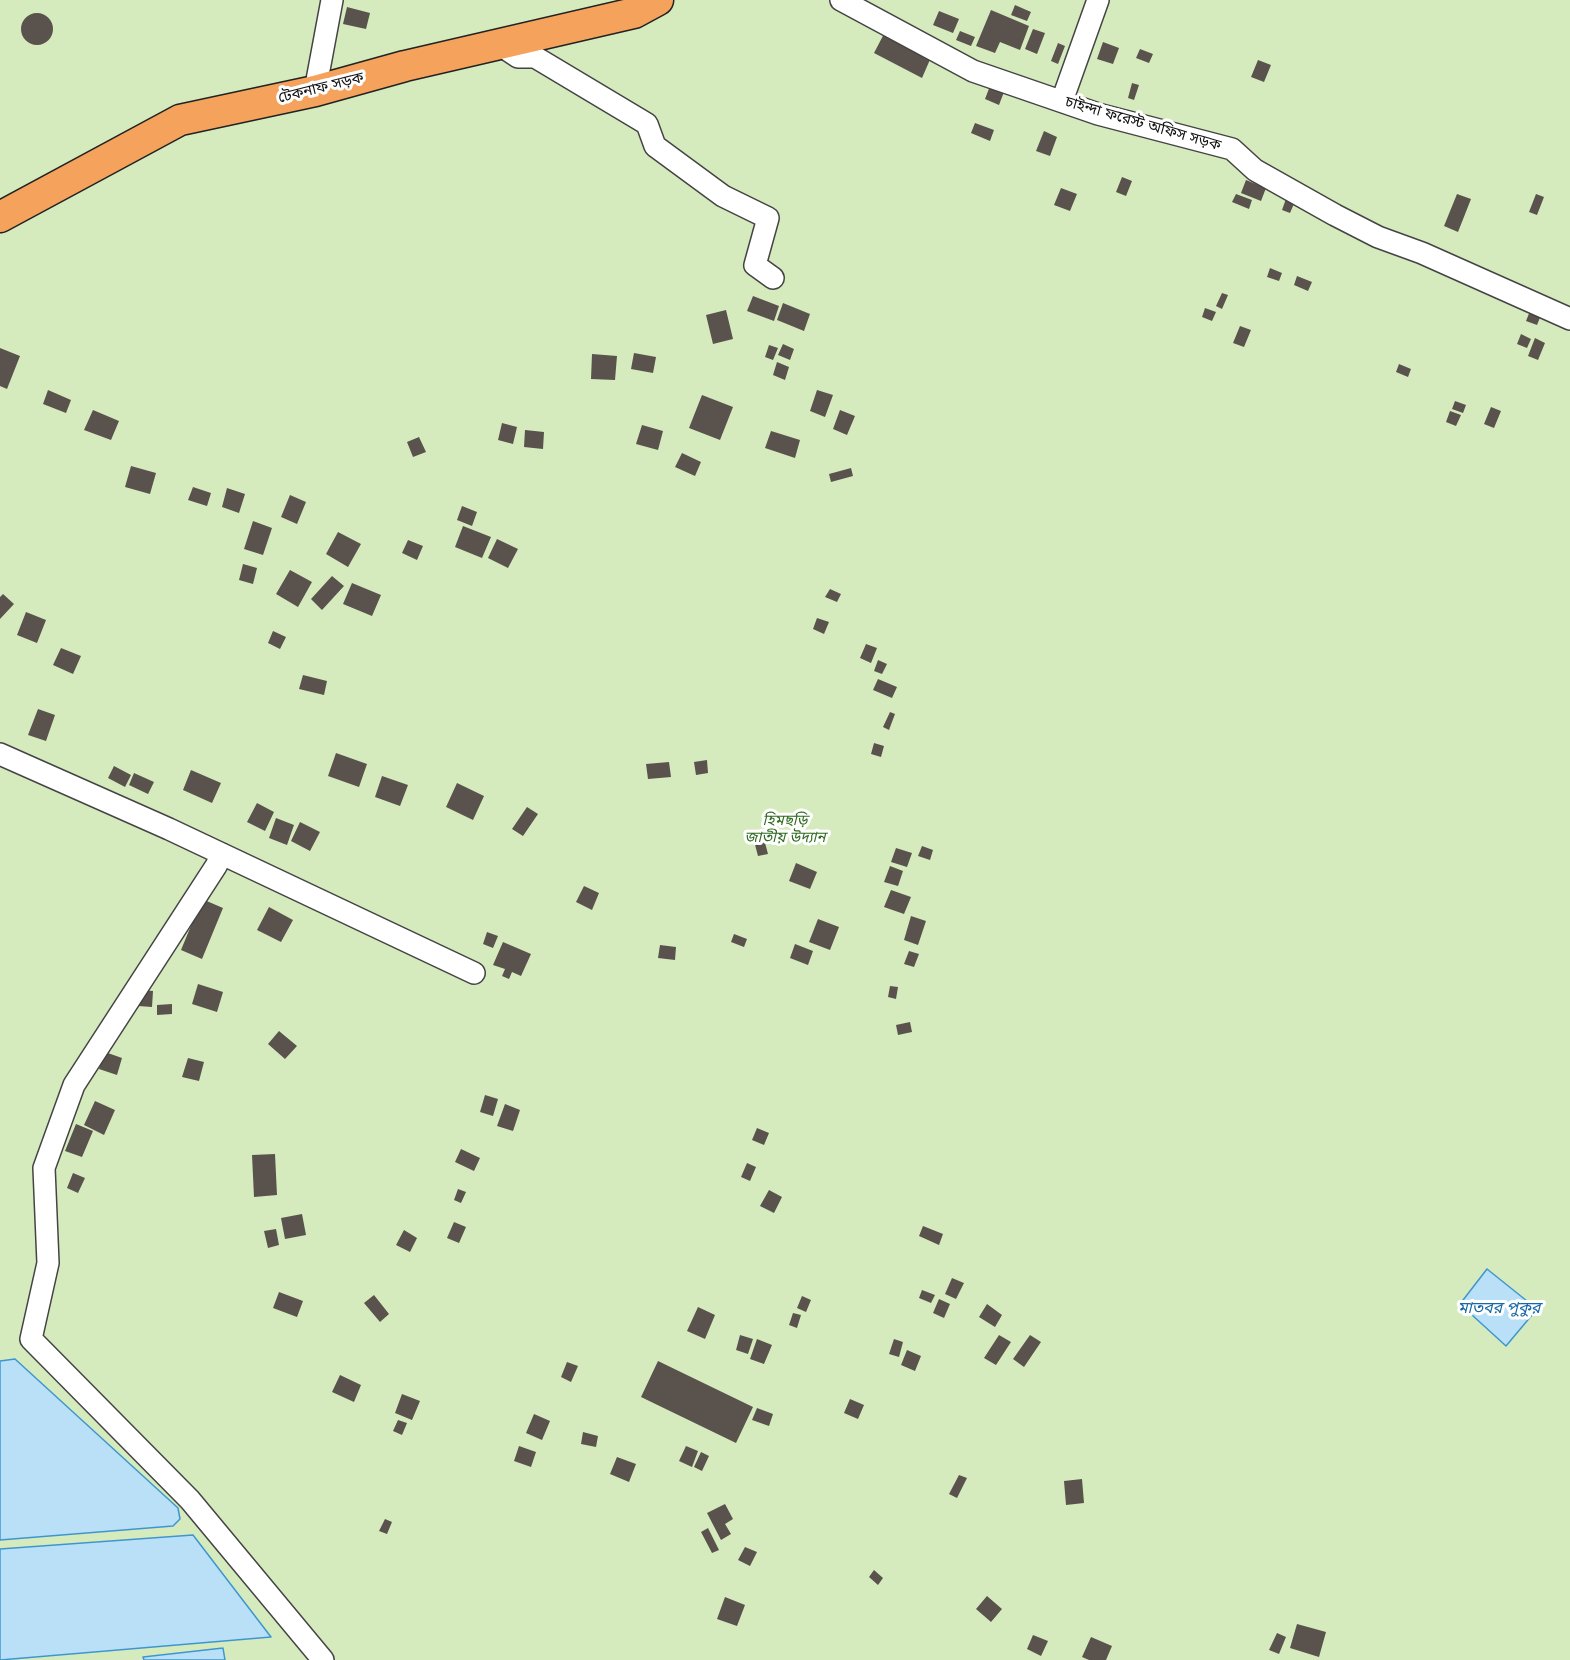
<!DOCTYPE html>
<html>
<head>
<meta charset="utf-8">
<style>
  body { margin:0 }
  canvas { display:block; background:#fffdf5 }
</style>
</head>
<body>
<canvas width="1570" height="1660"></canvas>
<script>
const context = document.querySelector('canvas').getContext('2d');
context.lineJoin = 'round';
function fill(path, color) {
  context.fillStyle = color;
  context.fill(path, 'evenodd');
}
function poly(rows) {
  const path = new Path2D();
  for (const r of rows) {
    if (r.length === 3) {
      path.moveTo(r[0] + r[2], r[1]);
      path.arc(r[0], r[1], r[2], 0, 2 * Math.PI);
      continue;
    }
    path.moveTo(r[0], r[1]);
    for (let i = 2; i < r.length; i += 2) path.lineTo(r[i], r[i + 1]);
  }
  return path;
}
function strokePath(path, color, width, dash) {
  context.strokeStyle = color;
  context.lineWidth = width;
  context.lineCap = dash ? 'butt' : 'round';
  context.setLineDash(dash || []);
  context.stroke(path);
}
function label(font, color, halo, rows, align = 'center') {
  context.font = font + ' "Libre Baskerville","Noto Sans Bengali",serif';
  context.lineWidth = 6;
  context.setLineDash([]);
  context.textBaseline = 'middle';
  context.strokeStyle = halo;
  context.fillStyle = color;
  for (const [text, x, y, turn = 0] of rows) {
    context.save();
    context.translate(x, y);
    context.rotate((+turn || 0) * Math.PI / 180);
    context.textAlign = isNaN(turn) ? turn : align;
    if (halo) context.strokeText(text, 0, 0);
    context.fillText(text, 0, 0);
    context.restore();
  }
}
fill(poly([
  [0,0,1570,0,1570,1660,0,1660]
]), '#d5ebbd');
const water = poly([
  [1487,1269,1537,1309,1506,1346,1460,1304,1487,1269],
  [15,1359,178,1508,180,1519,173,1526,0,1540,0,1361,15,1359],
  [193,1535,271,1637,0,1660,0,1549,193,1535],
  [223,1648,225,1660,144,1660,143,1657,223,1648]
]);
fill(water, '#b9e0f7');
strokePath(water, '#3f96cf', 1.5);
fill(poly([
  [1015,5,1031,12,1027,21,1011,15],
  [347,7,370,13,366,29,343,24],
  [991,10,1029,26,1020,50,1000,42,995,53,976,46],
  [939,11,959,19,953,33,933,25],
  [37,29,16],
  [1033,29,1045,33,1037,54,1025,49],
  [886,30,932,55,922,78,874,53],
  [960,31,975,37,971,46,956,40],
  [1103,42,1119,48,1113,64,1097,59],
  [1058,43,1065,46,1058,64,1051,61],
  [1140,49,1153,54,1149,63,1136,58],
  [1258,60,1271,65,1264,82,1251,77],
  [1132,83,1139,85,1134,100,1128,98],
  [990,86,1004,92,999,105,985,99],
  [975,123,994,130,990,141,971,133],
  [1044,131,1057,137,1050,156,1036,151],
  [1122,177,1132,181,1126,196,1116,192],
  [1246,180,1266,188,1261,201,1241,193],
  [1061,188,1077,194,1070,211,1054,205],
  [1236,194,1252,200,1249,209,1232,202],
  [1457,194,1471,199,1458,232,1444,226],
  [1536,194,1544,197,1537,215,1529,212],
  [1287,196,1296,199,1290,213,1282,210],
  [1270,268,1282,273,1279,281,1267,277],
  [1297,276,1312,282,1308,291,1294,285],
  [1222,293,1228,295,1222,309,1216,306],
  [753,296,779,306,774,321,747,311],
  [783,303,810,314,804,331,777,320],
  [1532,306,1543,310,1537,325,1526,321],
  [1205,308,1216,312,1212,321,1202,317],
  [726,310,733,339,713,344,706,315],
  [1240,326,1251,330,1244,347,1233,343],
  [1521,334,1531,339,1527,348,1517,344],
  [1535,338,1545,343,1538,360,1528,356],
  [783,344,794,349,790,360,778,355],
  [769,345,778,348,773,360,765,357],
  [0,348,20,356,7,389,0,386],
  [634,353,656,357,653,373,631,369],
  [592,354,617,356,615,380,591,379],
  [777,362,789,367,785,380,773,375],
  [1399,364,1411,369,1408,377,1396,372],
  [48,390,71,400,66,413,43,404],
  [817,390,833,395,825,417,810,411],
  [702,395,733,407,720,440,689,428],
  [1455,401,1466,405,1463,413,1452,409],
  [1491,407,1501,411,1494,428,1484,424],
  [93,410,119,421,111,440,84,430],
  [840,410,855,416,847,435,833,429],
  [1450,411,1461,415,1456,426,1446,422],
  [502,423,517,427,513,444,498,440],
  [642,425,663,431,658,450,636,444],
  [525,430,544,432,543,449,524,447],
  [771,431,800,440,795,458,765,448],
  [419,437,426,452,413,457,407,442],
  [682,453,701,462,695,476,675,467],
  [131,466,156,473,150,494,125,487],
  [851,468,853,476,831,482,829,474],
  [193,487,211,493,207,506,188,500],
  [227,488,245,494,239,513,222,507],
  [290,495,306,502,297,524,281,517],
  [462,506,477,512,472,526,457,520],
  [253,521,272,528,263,555,244,549],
  [463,526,491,537,482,558,455,547],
  [338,532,361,544,348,567,326,554],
  [497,539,518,549,508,568,488,558],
  [408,540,423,546,417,560,402,553],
  [243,564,257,568,253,584,239,580],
  [290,570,312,582,298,607,276,594],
  [332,576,344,586,322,610,311,599],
  [352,583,381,595,372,616,343,604],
  [830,589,841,594,837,602,825,597],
  [3,594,14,604,0,619,0,597],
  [26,612,46,620,37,643,17,635],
  [817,618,829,622,824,634,813,629],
  [273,631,286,637,280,649,268,643],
  [866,644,877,648,871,663,860,658],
  [61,648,81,656,73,674,53,665],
  [878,660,887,664,882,674,874,671],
  [303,675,327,681,324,695,299,689],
  [878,679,897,687,892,698,873,690],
  [38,709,55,715,46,741,28,735],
  [890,712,895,714,889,730,883,727],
  [874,743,884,746,881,757,871,754],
  [336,753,367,764,359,787,328,776],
  [707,760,708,773,696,775,694,762],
  [669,762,671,777,648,779,646,764],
  [114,766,131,775,125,787,108,778],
  [191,770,221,783,212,803,183,790],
  [134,773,154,782,148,794,129,785],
  [382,776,408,785,400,806,375,797],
  [457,783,484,796,473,820,446,807],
  [257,803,274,812,265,831,247,822],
  [527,807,538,814,523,836,512,829],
  [276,818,294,825,287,845,269,838],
  [300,822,320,832,310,851,291,841],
  [764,839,768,854,758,856,754,841],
  [922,846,933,850,930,860,918,856],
  [896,848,912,853,907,867,891,862],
  [796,863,817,872,810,889,789,881],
  [890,866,903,871,898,886,884,882],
  [584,886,599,893,592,910,576,902],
  [891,890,911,897,904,914,884,907],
  [202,899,223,908,202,959,181,950],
  [269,907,293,920,281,942,257,930],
  [911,916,926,921,918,945,904,940],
  [818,919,839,927,830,950,809,942],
  [487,932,498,936,493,948,483,944],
  [734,934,747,939,744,947,731,942],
  [503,942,531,954,521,976,512,972,509,979,502,976,505,969,493,965],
  [795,944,813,951,808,965,790,958],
  [660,945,676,947,675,960,658,958],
  [909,951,919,954,914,967,904,964],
  [198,984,223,992,217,1012,192,1004],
  [890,986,898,987,896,999,888,997],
  [140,990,153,991,152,1007,138,1006],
  [172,1004,172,1014,157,1015,157,1005],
  [910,1022,912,1032,898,1035,896,1025],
  [279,1031,297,1046,285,1059,268,1044],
  [105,1052,122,1058,117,1075,99,1069],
  [188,1058,204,1062,199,1081,182,1077],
  [485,1095,498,1099,493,1116,480,1112],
  [95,1101,115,1110,104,1135,84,1125],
  [505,1104,520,1110,513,1131,497,1126],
  [76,1124,93,1131,82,1157,65,1151],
  [757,1128,769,1133,764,1145,752,1140],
  [461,1149,480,1158,474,1171,455,1162],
  [275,1154,277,1195,254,1197,252,1155],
  [747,1163,756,1167,750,1181,741,1177],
  [73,1173,85,1178,78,1193,67,1188],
  [458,1189,466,1192,461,1203,454,1200],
  [769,1190,782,1197,774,1213,760,1206],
  [302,1214,306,1235,285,1239,281,1218],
  [454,1222,466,1227,459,1243,447,1238],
  [923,1226,943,1234,939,1245,919,1236],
  [276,1229,279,1245,268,1248,264,1231],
  [404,1230,417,1238,410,1252,396,1245],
  [952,1278,964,1283,956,1299,945,1294],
  [922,1290,935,1295,931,1303,919,1298],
  [279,1292,303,1301,297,1317,273,1308],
  [374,1295,389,1314,380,1322,364,1303],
  [802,1296,811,1300,806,1312,797,1308],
  [939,1299,950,1304,944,1318,933,1313],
  [987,1304,1002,1315,995,1327,979,1317],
  [698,1307,715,1315,705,1339,687,1331],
  [793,1313,801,1315,797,1328,789,1325],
  [740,1335,753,1339,748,1354,736,1350],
  [999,1335,1011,1342,996,1365,984,1358],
  [1030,1335,1041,1342,1024,1367,1013,1359],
  [757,1339,772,1345,764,1364,750,1359],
  [894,1339,903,1342,899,1357,889,1354],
  [907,1350,921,1356,915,1371,901,1365],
  [658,1361,753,1407,736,1443,641,1397],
  [567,1362,578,1366,571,1382,561,1377],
  [340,1375,361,1385,354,1402,332,1392],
  [402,1394,420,1401,412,1420,395,1413],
  [850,1399,864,1405,858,1419,844,1413],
  [757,1408,773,1414,769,1426,752,1420],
  [534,1414,550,1421,542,1440,526,1433],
  [398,1420,407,1423,402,1435,393,1431],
  [583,1432,598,1436,596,1447,581,1444],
  [519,1446,536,1452,531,1467,514,1461],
  [686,1446,698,1451,692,1467,679,1461],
  [701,1452,709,1456,702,1471,694,1467],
  [617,1457,636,1464,629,1482,610,1474],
  [959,1475,967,1478,957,1498,949,1494],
  [1082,1479,1084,1503,1066,1505,1064,1481],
  [725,1504,733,1519,725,1524,731,1534,721,1540,707,1513],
  [385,1519,392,1522,387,1534,379,1531],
  [708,1528,719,1550,712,1553,701,1532],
  [745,1547,757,1552,750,1566,738,1560],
  [874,1570,883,1578,878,1585,869,1577],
  [987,1596,1002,1609,991,1622,976,1609],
  [725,1597,745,1605,737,1626,717,1619],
  [1297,1624,1326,1632,1319,1657,1290,1648],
  [1277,1633,1286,1637,1279,1654,1269,1650],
  [1033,1635,1048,1641,1041,1656,1027,1649],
  [1091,1637,1112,1646,1106,1660,1089,1660,1082,1657]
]), '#5a524d');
const minor = poly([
  [841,0,973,71,1098,114,1232,149,1255,170,1335,215,1378,237,1422,253,1570,319],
  [500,45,518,57,535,57,647,124,655,146,723,196,768,218,755,265,773,278],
  [315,91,332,0],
  [1062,101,1098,0],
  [0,754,169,829,474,973],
  [222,854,216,866,74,1085,44,1168,48,1263,31,1339,190,1500,323,1660]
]);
const highway = poly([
  [0,217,180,120,315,91,405,66,634,13,658,0]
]);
strokePath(minor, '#444', 24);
strokePath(highway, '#222', 33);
strokePath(minor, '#fff', 21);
strokePath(highway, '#f5a25d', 30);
label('15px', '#111', '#fff', [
  ["টেকনাফ সড়ক",321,88,-14],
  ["চাইন্দা ফরেস্ট অফিস সড়ক",1143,124,16]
]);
label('italic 15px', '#2f6b1f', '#fff', [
  ["হিমছড়ি",785,821],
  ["জাতীয় উদ্যান",785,838]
]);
label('italic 16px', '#1768a6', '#fff', [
  ["মাতবর পুকুর",1499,1308]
]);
</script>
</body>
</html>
